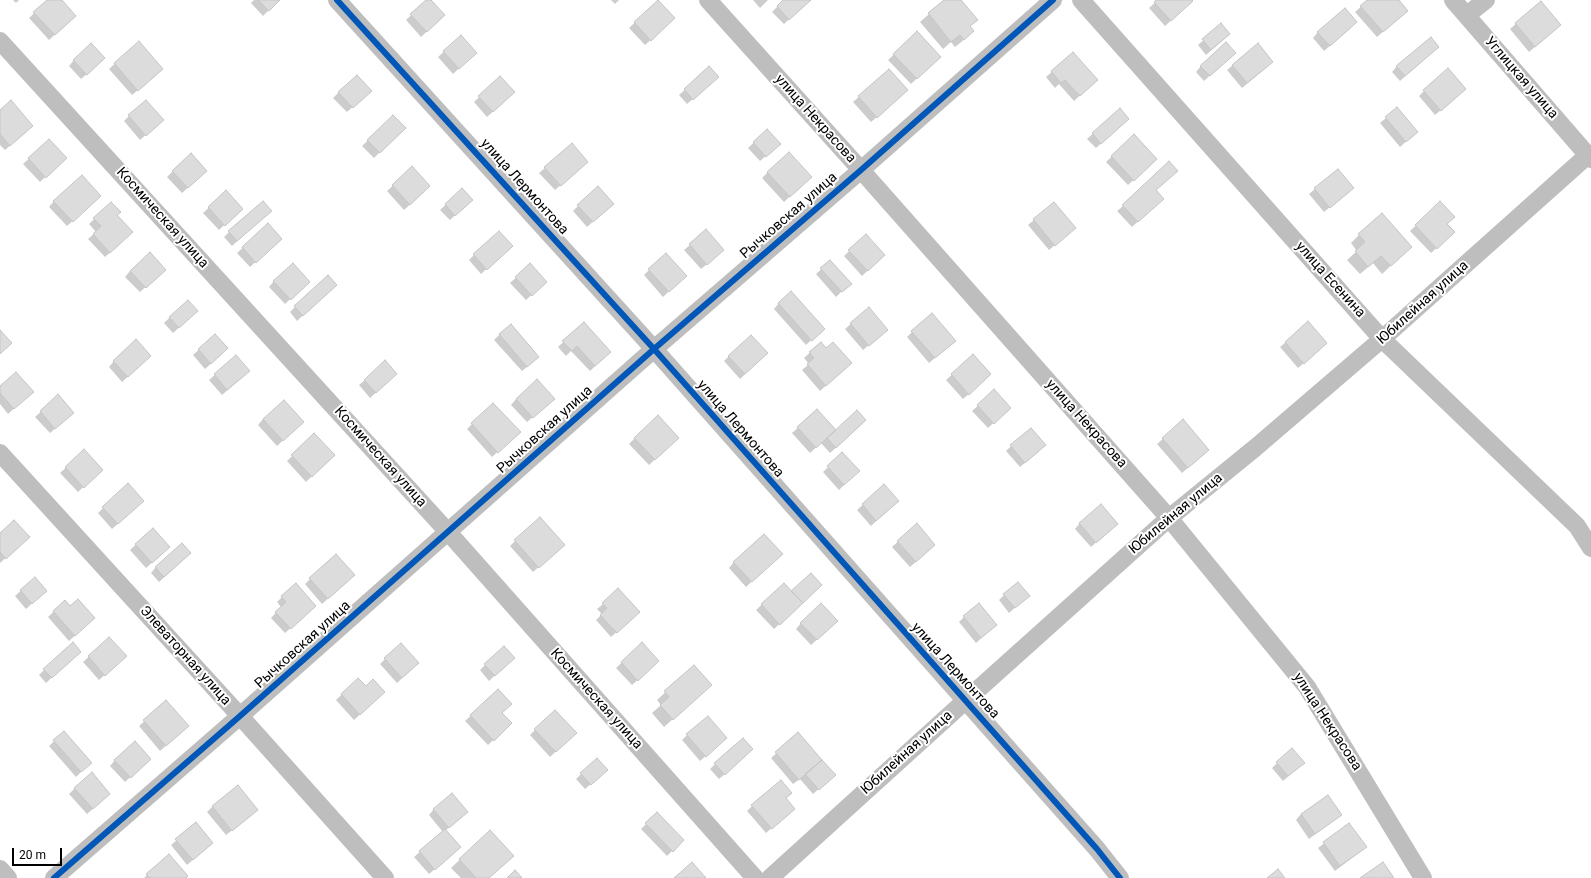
<!DOCTYPE html>
<html>
<head>
<meta charset="utf-8">
<style>
  body { margin:0 }
  #map { position:relative; width:1591px; height:878px; overflow:hidden; background:#fff; font-family:Roboto,sans-serif }
  canvas { display:block }
  .scale { position:absolute; left:12px; top:848px; width:50px; height:18px; box-sizing:border-box; border:2px solid #000; border-top:0; padding-left:5px; font-size:12px; line-height:14px; white-space:nowrap; color:#000; -webkit-text-stroke:3px #fff; paint-order:stroke }
</style>
</head>
<body>
<div id="map">
<canvas width="1591" height="878"></canvas>
<div class="scale">20 m</div>
</div>
<script>
const context = document.querySelector('canvas').getContext('2d');
context.lineJoin = 'round';
function fill(path, color) {
  context.fillStyle = color;
  context.fill(path, 'evenodd');
}
function poly(rows) {
  const path = new Path2D();
  for (const r of rows) {
    path.moveTo(r[0], r[1]);
    for (let i = 2; i < r.length; i += 2) path.lineTo(r[i], r[i + 1]);
  }
  return path;
}
function strokePath(path, color, width, dash) {
  context.strokeStyle = color;
  context.lineWidth = width;
  context.lineCap = dash ? 'butt' : 'round';
  context.setLineDash(dash || []);
  context.stroke(path);
}
function label(font, color, halo, rows, align = 'center') {
  context.font = font + ' Roboto,sans-serif';
  context.lineWidth = 4;
  context.setLineDash([]);
  context.textBaseline = 'middle';
  context.strokeStyle = halo;
  context.fillStyle = color;
  for (const [text, x, y, turn = 0] of rows) {
    context.save();
    context.translate(x, y);
    context.rotate((+turn || 0) * Math.PI / 180);
    context.textAlign = isNaN(turn) ? turn : align;
    if (halo) context.strokeText(text, 0, 0);
    context.fillText(text, 0, 0);
    context.restore();
  }
}
fill(poly([
  [13,0,19,0,16,3],
  [48,0,60,0,70,21,49,40,29,18],
  [254,0,279,0,263,16,251,3],
  [427,0,430,0,438,21,421,37,406,20],
  [611,0,619,0,615,4],
  [753,0,768,0,760,8],
  [784,0,810,0,784,24,772,12],
  [945,0,960,0,976,20,969,27,973,31,965,39,955,47,951,42,943,49,920,22],
  [1158,0,1191,0,1187,6,1165,26,1149,8],
  [1368,0,1398,0,1401,16,1377,37,1355,12],
  [658,1,668,24,645,45,629,28],
  [1541,2,1555,30,1529,52,1510,29],
  [1221,25,1224,39,1206,55,1198,45],
  [1351,28,1324,51,1313,38,1318,32],
  [917,33,939,57,911,84,888,60],
  [461,36,470,58,453,74,438,57],
  [139,42,157,74,132,95,109,69],
  [1438,47,1400,81,1392,72,1397,66],
  [1073,53,1091,85,1074,101,1059,84,1055,88,1046,77],
  [1229,58,1204,81,1196,72,1201,66],
  [74,60,99,64,81,79,69,66],
  [1233,65,1267,67,1242,88,1227,70],
  [709,68,712,82,687,104,679,95],
  [889,70,902,95,871,122,853,102],
  [500,77,509,97,487,117,474,102],
  [1424,91,1460,94,1435,115,1419,96],
  [339,92,365,96,347,112,333,98],
  [1120,109,1123,124,1096,148,1087,139],
  [1397,109,1411,137,1400,147,1380,123],
  [0,111,27,131,5,150,0,145],
  [129,116,157,125,140,140,124,121],
  [393,116,404,128,374,158,362,146],
  [767,130,774,149,760,161,748,148],
  [1134,135,1151,164,1128,185,1106,162],
  [49,140,65,158,40,182,23,164],
  [582,167,555,190,539,173,545,168],
  [412,168,424,192,404,210,387,191],
  [1337,170,1347,193,1324,212,1309,194],
  [173,171,201,176,182,193,167,177],
  [768,172,805,182,784,202,762,178],
  [462,189,466,205,450,220,440,210],
  [1155,191,1157,204,1132,227,1117,211,1123,206],
  [226,192,236,214,219,230,203,213],
  [54,201,94,201,67,226,49,207],
  [1054,203,1069,233,1049,250,1028,225],
  [1440,203,1446,224,1454,232,1431,253,1410,231],
  [578,206,607,209,587,227,573,211],
  [116,215,126,238,105,257,88,239,96,232,89,224,94,219],
  [265,216,232,246,224,237,229,232],
  [268,225,275,244,250,267,237,253],
  [706,231,718,255,701,269,684,250],
  [866,235,879,260,862,276,844,256],
  [1359,235,1411,247,1382,274,1373,263,1360,274,1347,260,1357,251,1351,243],
  [506,251,481,274,469,260,474,255],
  [830,261,850,283,836,297,816,274],
  [530,265,540,287,526,300,510,283],
  [649,270,680,281,663,297,644,275],
  [130,271,159,275,140,292,125,277],
  [274,281,303,287,285,304,269,287],
  [330,290,297,321,290,312,295,307],
  [187,301,191,317,173,333,164,323],
  [779,303,818,334,806,345,774,309],
  [869,308,881,335,863,350,845,329],
  [584,323,605,357,590,371,571,351,566,356,558,347],
  [912,332,949,346,929,363,907,337],
  [500,334,533,362,522,371,494,340],
  [215,335,222,354,205,369,193,355],
  [1286,342,1321,349,1298,368,1280,347],
  [820,343,845,369,820,391,802,370,809,364,804,358],
  [236,356,244,376,222,395,209,380],
  [729,356,761,359,740,379,724,361],
  [973,356,985,380,963,399,946,380],
  [114,361,145,361,122,382,109,367],
  [391,379,370,398,359,385,365,380],
  [0,387,27,397,8,414,0,404],
  [994,391,1004,413,988,428,972,411],
  [58,396,67,418,50,433,35,417],
  [516,399,548,404,527,422,511,405],
  [817,411,836,431,860,426,830,453,821,443,810,453,792,433],
  [263,419,297,427,277,446,258,425],
  [1183,421,1203,455,1182,473,1157,444],
  [472,424,514,437,492,457,467,429],
  [314,435,333,455,306,482,287,461],
  [635,438,673,443,649,465,629,444],
  [1011,446,1039,451,1020,467,1006,451],
  [84,451,96,475,78,492,60,473],
  [842,454,853,476,839,490,823,472],
  [884,486,892,506,871,526,857,510],
  [138,506,112,529,98,513,103,508],
  [1080,523,1111,529,1091,547,1075,529],
  [916,525,929,550,910,567,892,547],
  [153,529,164,552,146,568,130,550],
  [0,534,23,542,0,563],
  [515,541,558,550,533,572,510,546],
  [185,558,159,582,151,573,156,567],
  [776,559,746,587,729,568,734,562],
  [35,578,40,596,26,609,15,596],
  [310,579,349,580,322,604,305,584],
  [784,584,791,592,815,591,774,629,756,610],
  [1004,595,1028,596,1009,613,999,600],
  [282,597,310,611,285,633,271,618,281,607,277,602],
  [65,601,89,623,69,641,48,617],
  [603,604,633,617,611,637,596,620,602,614,597,609],
  [964,617,996,625,976,643,959,622],
  [801,623,832,626,811,645,796,629],
  [109,638,120,661,99,680,83,662],
  [642,644,653,666,632,685,616,668],
  [74,657,46,683,39,675,44,670],
  [385,659,413,668,397,683,380,664],
  [508,663,489,681,480,670,485,665],
  [694,666,702,693,664,727,652,713,661,705,657,700],
  [358,679,366,688,379,697,354,720,336,700],
  [498,690,501,713,511,723,488,745,465,721],
  [166,702,182,731,160,751,139,726],
  [535,730,570,738,550,757,530,735],
  [64,732,85,768,76,777,49,746],
  [798,734,829,780,813,794,800,779,793,784,771,758],
  [687,735,720,743,700,761,682,740],
  [747,755,719,779,710,769,715,764],
  [115,760,145,764,125,782,110,766],
  [1277,763,1298,768,1283,781,1272,768],
  [581,774,601,775,585,789,576,779],
  [75,788,104,799,87,814,69,794],
  [785,799,788,814,766,833,747,811,752,806],
  [213,806,252,815,226,835,207,812],
  [434,809,461,817,445,831,454,853,429,874,414,857,443,832,429,815],
  [657,813,683,840,667,856,641,829],
  [1301,814,1341,815,1309,839,1296,820],
  [196,824,212,843,187,865,171,845],
  [1349,824,1366,847,1335,871,1318,848],
  [490,831,489,878,461,878,451,868],
  [147,875,185,878,144,878]
]), '#0003');
const building = poly([
  [47,0,62,0,76,16,55,35,33,12,47,0],
  [258,0,280,0,269,11,258,0],
  [426,0,431,0,445,15,427,32,410,14,426,0],
  [658,0,675,18,651,41,634,22,658,0],
  [783,0,811,0,789,20,777,6,783,0],
  [944,0,961,0,978,20,970,26,974,31,964,40,960,35,951,42,928,13,944,0],
  [1156,0,1192,0,1193,1,1171,21,1154,2,1156,0],
  [1367,0,1399,0,1408,11,1383,32,1360,6,1367,0],
  [1541,1,1561,25,1535,47,1515,23,1541,1],
  [1345,8,1357,22,1330,46,1317,32,1345,8],
  [1221,23,1230,34,1211,50,1202,39,1221,23],
  [917,31,941,57,917,79,893,54,917,31],
  [461,35,477,53,459,69,443,51,461,35],
  [1431,37,1439,47,1405,76,1396,66,1431,37],
  [139,41,163,69,138,91,114,63,139,41],
  [1226,42,1236,53,1210,76,1200,66,1226,42],
  [91,43,105,58,87,75,73,60,91,43],
  [1258,43,1273,62,1247,83,1232,65,1258,43],
  [1073,52,1098,80,1080,96,1065,80,1061,83,1051,71,1073,52],
  [709,66,719,77,693,100,684,89,709,66],
  [1448,68,1466,89,1441,111,1423,90,1448,68],
  [889,69,908,90,877,118,858,96,889,69],
  [357,75,372,91,353,108,338,92,357,75],
  [500,76,515,92,493,112,478,96,500,76],
  [11,100,33,126,10,146,0,134,0,110,11,100],
  [146,100,164,120,146,136,128,115,146,100],
  [1397,107,1418,132,1406,142,1385,117,1397,107],
  [1120,108,1129,119,1101,144,1092,133,1120,108],
  [393,115,406,128,380,153,367,140,393,115],
  [767,129,781,144,766,157,753,142,767,129],
  [1134,134,1157,159,1134,181,1111,156,1134,134],
  [49,139,67,158,46,178,28,158,49,139],
  [572,143,588,162,561,186,544,167,572,143],
  [789,152,812,177,790,197,767,172,789,152],
  [191,153,207,171,188,188,172,171,191,153],
  [1169,161,1178,171,1156,190,1164,199,1138,222,1122,205,1169,161],
  [412,166,430,186,410,205,392,185,412,166],
  [1338,169,1354,188,1330,208,1314,188,1338,169],
  [82,175,101,196,73,222,53,201,82,175],
  [598,186,614,204,593,222,577,205,598,186],
  [462,188,473,200,455,216,445,204,462,188],
  [226,190,243,209,225,226,208,207,226,190],
  [263,201,272,211,237,241,228,231,263,201],
  [1440,201,1455,217,1447,224,1455,232,1437,249,1415,225,1440,201],
  [111,202,121,212,117,215,133,232,110,253,93,234,101,226,93,218,111,202],
  [1054,202,1076,228,1055,246,1033,219,1054,202],
  [1382,213,1412,247,1391,266,1381,256,1368,267,1355,251,1365,242,1358,234,1382,213],
  [268,223,282,239,256,263,242,247,268,223],
  [706,229,724,250,707,265,689,244,706,229],
  [499,231,513,246,487,270,473,254,499,231],
  [866,234,885,255,868,271,848,250,866,234],
  [150,252,166,270,146,288,130,271,150,252],
  [666,253,687,276,669,292,648,269,666,253],
  [830,260,852,284,842,292,820,268,830,260],
  [293,263,310,282,291,300,273,281,293,263],
  [530,263,547,282,532,296,515,277,530,263],
  [328,275,337,285,303,316,294,306,328,275],
  [791,291,825,329,812,341,778,303,791,291],
  [188,300,198,311,179,328,169,317,188,300],
  [869,307,888,330,869,346,850,323,869,307],
  [932,313,956,341,935,358,911,331,932,313],
  [1308,321,1327,343,1304,364,1285,342,1308,321],
  [584,322,611,352,595,366,577,346,572,351,562,341,584,322],
  [511,324,539,357,527,367,499,334,511,324],
  [0,330,12,343,0,354,0,330],
  [215,334,228,348,211,364,198,349,215,334],
  [751,335,768,353,745,374,728,356,751,335],
  [136,339,151,356,128,377,113,361,136,339],
  [821,342,826,348,833,342,852,363,826,386,807,364,814,358,809,352,821,342],
  [973,354,991,374,969,395,951,374,973,354],
  [236,355,250,371,227,390,214,374,236,355],
  [385,360,397,374,376,393,364,380,385,360],
  [16,372,34,392,14,409,0,393,0,386,16,372],
  [537,379,555,399,533,418,516,399,537,379],
  [994,389,1011,408,994,424,977,405,994,389],
  [58,394,74,413,55,429,40,411,58,394],
  [284,400,304,422,283,441,263,419,284,400],
  [493,403,521,432,498,453,471,423,493,403],
  [817,409,836,430,816,448,797,427,817,409],
  [857,410,866,420,836,448,827,438,857,410],
  [658,415,679,438,655,460,634,438,658,415],
  [1183,419,1209,450,1188,468,1162,438,1183,419],
  [1031,428,1046,445,1025,463,1010,445,1031,428],
  [314,433,335,455,312,477,291,455,314,433],
  [84,449,103,470,84,488,65,467,84,449],
  [842,452,860,471,844,485,827,466,842,452],
  [128,483,144,501,118,524,102,507,128,483],
  [884,484,899,501,876,521,862,504,884,484],
  [1101,504,1118,524,1096,543,1079,523,1101,504],
  [540,517,565,545,539,568,514,540,540,517],
  [14,520,30,537,6,559,0,552,0,533,14,520],
  [917,523,935,545,916,562,897,541,917,523],
  [153,528,170,547,152,563,135,544,153,528],
  [764,534,783,554,752,582,733,562,764,534],
  [182,543,191,553,164,577,155,567,182,543],
  [336,554,355,575,328,599,309,578,336,554],
  [811,573,822,585,803,603,791,591,811,573],
  [35,577,47,591,32,604,20,590,35,577],
  [1018,582,1030,596,1015,608,1003,594,1018,582],
  [296,583,316,606,291,629,275,612,286,602,281,596,296,583],
  [784,583,803,603,780,625,761,604,784,583],
  [618,588,640,612,617,633,600,615,607,608,602,603,618,588],
  [78,599,95,618,75,636,53,611,65,600,70,606,78,599],
  [821,603,838,621,817,640,800,623,821,603],
  [979,603,997,625,981,638,963,616,979,603],
  [109,637,127,656,105,676,88,656,109,637],
  [73,642,81,652,52,678,43,669,73,642],
  [642,642,659,661,638,681,621,662,642,642],
  [401,643,419,663,402,678,384,658,401,643],
  [504,646,515,658,495,676,484,664,504,646],
  [694,665,712,685,673,720,660,705,669,697,664,691,694,665],
  [358,678,366,686,373,679,385,692,360,715,341,694,358,678],
  [498,689,512,704,502,713,512,723,494,741,470,715,498,689],
  [166,700,189,726,166,746,143,720,166,700],
  [555,710,577,733,556,752,534,729,555,710],
  [708,716,727,738,706,757,686,734,708,716],
  [64,731,92,763,81,772,53,740,64,731],
  [798,732,822,760,799,780,775,752,798,732],
  [743,738,753,749,725,775,714,763,743,738],
  [135,741,151,759,131,778,114,760,135,741],
  [1292,748,1305,763,1288,776,1276,762,1292,748],
  [597,758,608,770,591,785,580,773,597,758],
  [822,760,836,775,819,790,805,774,822,760],
  [92,772,110,794,93,809,74,788,92,772],
  [781,780,792,793,786,798,795,809,772,829,751,805,781,780],
  [238,785,258,810,232,831,212,806,238,785],
  [452,793,468,812,449,828,433,809,452,793],
  [1328,795,1342,815,1315,834,1301,814,1328,795],
  [657,812,684,840,673,852,645,823,657,812],
  [196,822,213,843,193,860,175,839,196,822],
  [1349,823,1367,847,1340,866,1323,842,1349,823],
  [445,829,461,847,435,870,419,851,445,829],
  [490,830,514,856,489,878,476,878,459,859,490,830],
  [169,854,188,876,186,878,150,878,146,874,169,854],
  [692,862,706,878,674,878,692,862],
  [1383,862,1394,878,1360,878,1383,862],
  [1278,869,1285,878,1267,878,1278,869],
  [515,870,522,878,507,878,515,870]
]);
fill(building, '#dcdcdc');
strokePath(building, '#c5c5c5', 1);
strokePath(poly([
  [337,0,654,349,1097,849,1120,878],
  [708,0,861,170,1169,518,1307,687,1423,878],
  [1081,0,1382,339,1577,526,1591,548],
  [1453,0,1591,159],
  [1467,15,1486,0],
  [0,41,448,532,755,878],
  [0,453,240,716,385,878],
  [0,869,8,878],
  [54,878,240,716,654,349,861,170,1053,0],
  [770,878,965,701,1169,518,1255,448,1382,339,1588,155]
]), '#bebebe', 18);
strokePath(poly([
  [337,0,654,349,1097,849,1120,878],
  [54,878,240,716,654,349,861,170,1053,0]
]), '#0057b8', 6);
label('14px', '#000', '#fff', [
  ["Углицкая улица",1521,78,49],
  ["улица Некрасова",815,119,48],
  ["улица Лермонтова",524,187,48],
  ["Рычковская улица",789,216,-41],
  ["Космическая улица",162,218,48],
  ["улица Есенина",1330,280,48],
  ["Юбилейная улица",1423,303,-42],
  ["улица Некрасова",1086,424,48],
  ["улица Лермонтова",740,429,49],
  ["Рычковская улица",545,430,-42],
  ["Космическая улица",380,457,48],
  ["Юбилейная улица",1176,514,-40],
  ["Рычковская улица",303,645,-42],
  ["Элеваторная улица",185,656,48],
  ["улица Лермонтова",955,671,48],
  ["Космическая улица",596,699,48],
  ["улица Некрасова",1327,722,57],
  ["Юбилейная улица",907,753,-42]
]);
</script>
</body>
</html>
